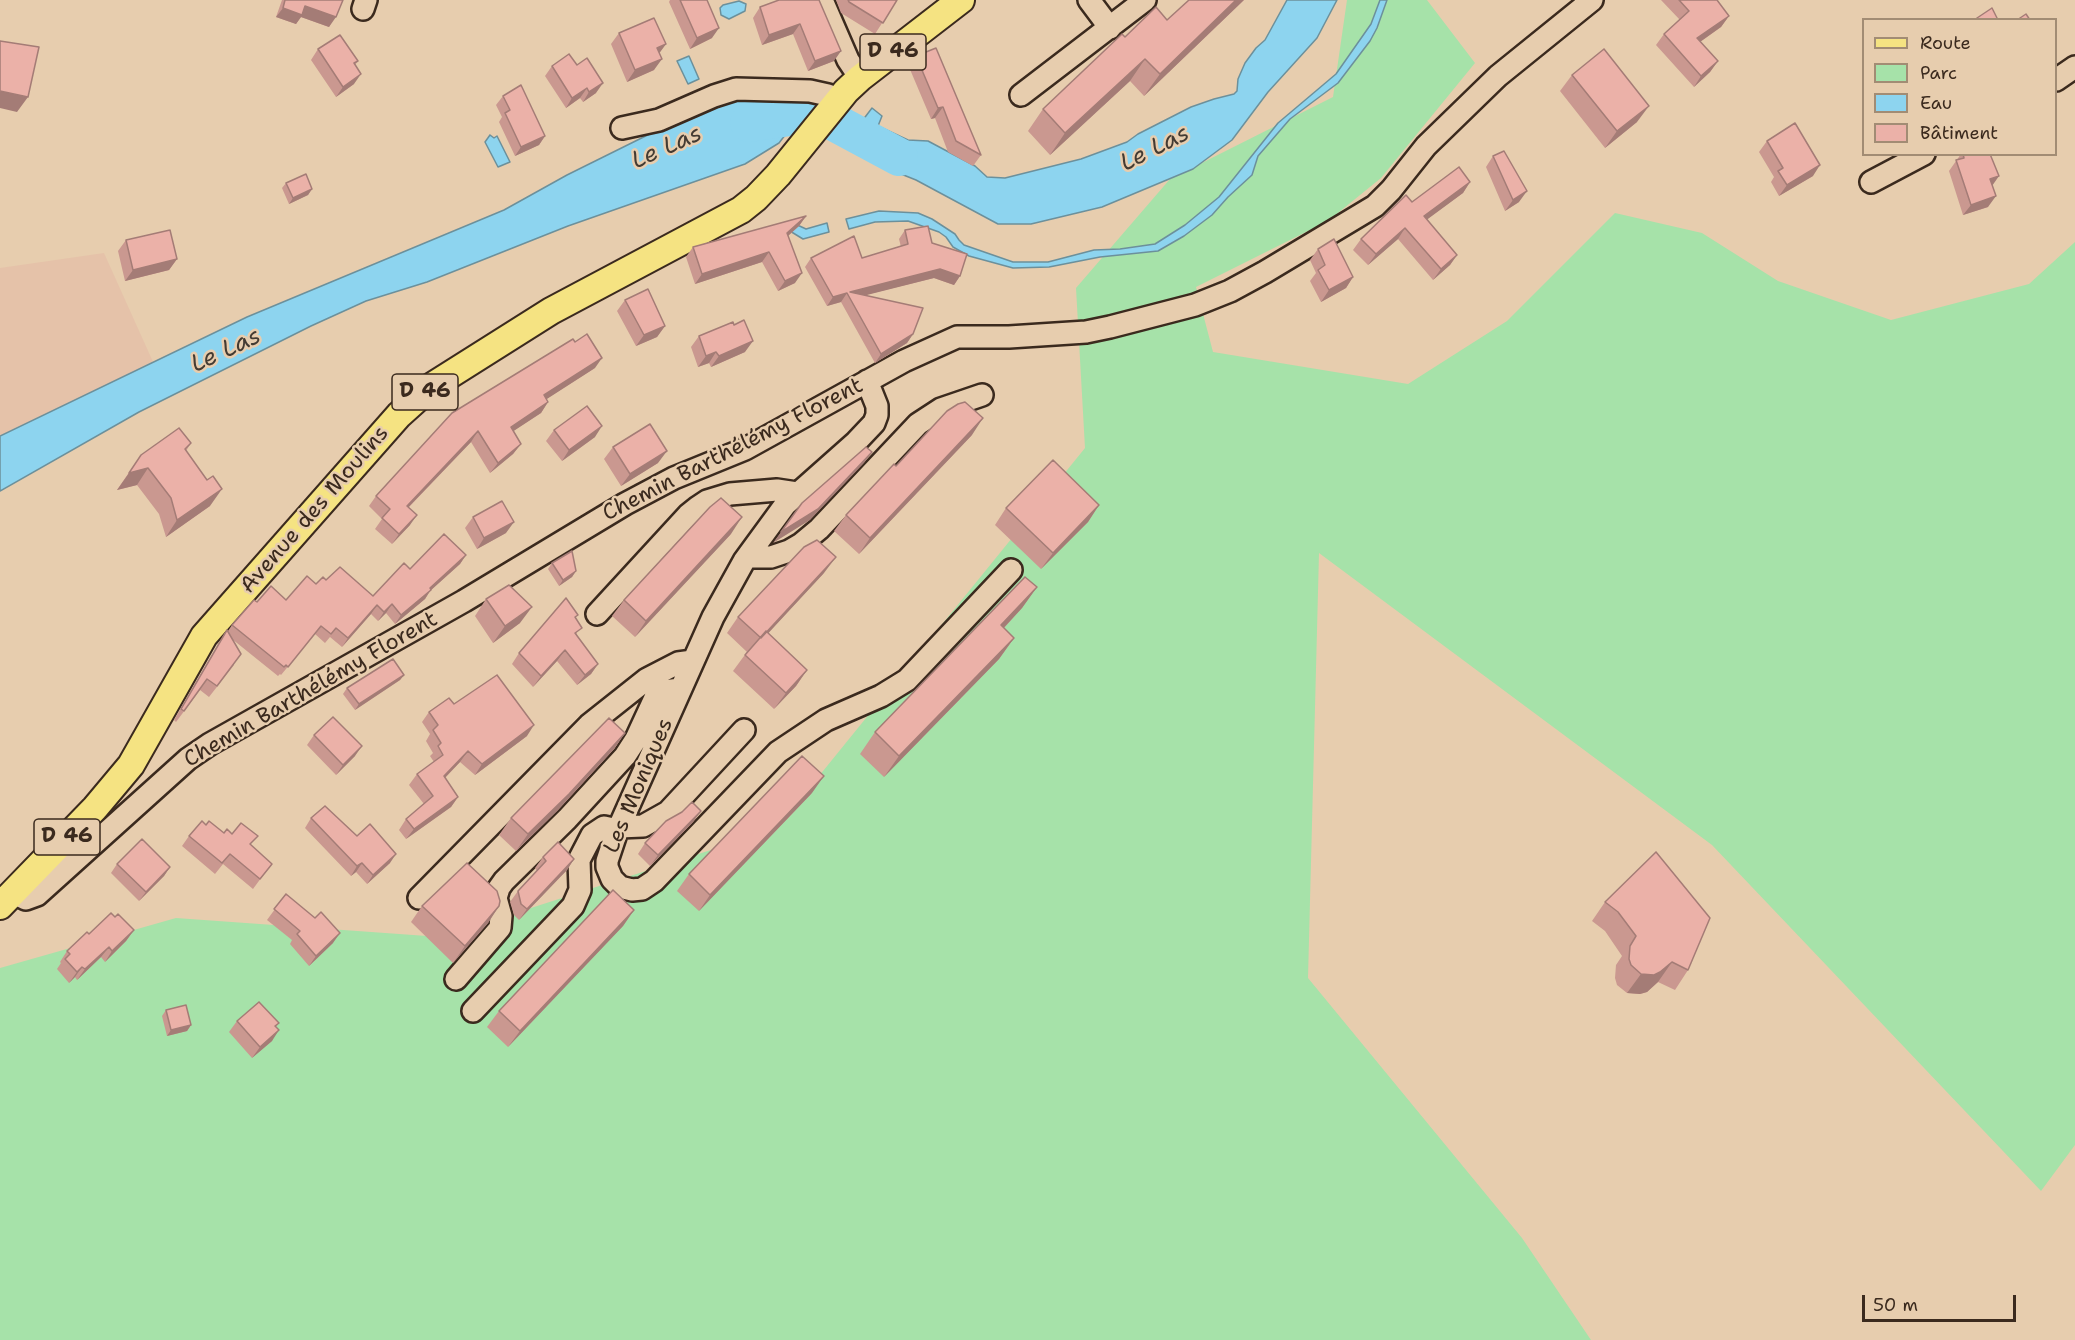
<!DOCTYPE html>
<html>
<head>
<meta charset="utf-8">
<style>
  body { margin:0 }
  #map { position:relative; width:2075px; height:1340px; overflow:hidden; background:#e7cdae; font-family:"Shantell Sans",sans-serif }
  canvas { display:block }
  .legend { position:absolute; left:1862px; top:18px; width:195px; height:138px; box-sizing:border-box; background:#e7cdae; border:2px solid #a28c74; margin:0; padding:8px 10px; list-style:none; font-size:18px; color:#3b2a1e }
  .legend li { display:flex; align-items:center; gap:12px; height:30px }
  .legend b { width:30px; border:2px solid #a28c74 }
  .scale { position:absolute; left:1862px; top:1295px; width:154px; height:27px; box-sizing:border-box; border:3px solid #3b2a1e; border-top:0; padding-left:8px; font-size:18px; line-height:21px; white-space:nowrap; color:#3b2a1e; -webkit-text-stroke:4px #e7cdae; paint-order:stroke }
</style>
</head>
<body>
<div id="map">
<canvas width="2075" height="1340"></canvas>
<ul class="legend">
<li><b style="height:8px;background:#f5e382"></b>Route</li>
<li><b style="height:16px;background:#a6e2a9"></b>Parc</li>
<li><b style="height:16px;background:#8dd4ef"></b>Eau</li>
<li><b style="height:16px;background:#ebb1a8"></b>Bâtiment</li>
</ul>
<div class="scale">50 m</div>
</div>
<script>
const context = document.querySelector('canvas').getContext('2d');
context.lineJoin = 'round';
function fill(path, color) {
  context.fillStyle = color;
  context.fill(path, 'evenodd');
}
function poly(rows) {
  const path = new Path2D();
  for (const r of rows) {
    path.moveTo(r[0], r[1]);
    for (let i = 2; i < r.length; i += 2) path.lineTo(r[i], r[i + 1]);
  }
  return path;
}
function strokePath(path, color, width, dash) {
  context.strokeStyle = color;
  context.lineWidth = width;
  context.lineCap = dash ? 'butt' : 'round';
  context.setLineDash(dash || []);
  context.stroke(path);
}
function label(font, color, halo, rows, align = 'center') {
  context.font = font + ' "Shantell Sans",sans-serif';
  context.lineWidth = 5;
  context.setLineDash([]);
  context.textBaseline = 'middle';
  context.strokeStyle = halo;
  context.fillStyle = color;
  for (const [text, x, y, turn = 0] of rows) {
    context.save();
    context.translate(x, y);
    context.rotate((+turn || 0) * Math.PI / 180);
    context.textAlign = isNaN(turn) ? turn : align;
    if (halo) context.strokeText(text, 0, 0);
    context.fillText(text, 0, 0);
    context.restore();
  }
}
fill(poly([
  [104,253,154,364,0,436,0,268]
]), '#e5c2a9');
fill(poly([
  [1347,0,1427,0,1475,63,1381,178,1328,221,1196,287,1213,352,1408,384,1507,321,1615,213,1702,233,1778,281,1891,320,2029,284,2075,242,2075,1145,2041,1191,1712,845,1319,553,1308,978,1522,1238,1591,1340,0,1340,0,968,176,918,441,937,776,829,1085,448,1076,288,1170,179,1333,97]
]), '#a6e2a9');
const water = poly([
  [1287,0,1337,0,1317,38,1268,92,1232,140,1193,169,1102,207,1031,224,998,224,916,180,876,164,843,146,872,108,882,116,878,126,908,140,928,141,975,166,987,177,1005,178,1081,159,1127,142,1138,134,1191,107,1214,99,1234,94,1237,91,1238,79,1245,63,1256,48,1265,40,1287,0],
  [1380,0,1387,0,1377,28,1370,41,1338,83,1290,119,1258,156,1252,175,1228,197,1212,215,1184,236,1158,251,1100,257,1049,267,1013,268,969,256,953,247,946,237,939,232,908,221,875,222,849,229,846,219,879,211,918,213,932,219,955,234,959,240,964,245,1013,262,1048,262,1094,250,1120,249,1155,244,1185,225,1219,197,1278,123,1336,74,1371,24,1380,0],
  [739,1,746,4,745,11,729,19,721,15,720,8,723,5,739,1],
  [689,56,699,79,688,84,677,61,689,56],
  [729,99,809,104,779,143,745,164,568,226,427,282,366,301,311,326,139,412,0,491,0,436,247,317,504,210,567,175,692,113,729,99],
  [490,135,494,138,497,136,510,162,498,167,485,142,490,135],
  [791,222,806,229,827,223,829,232,803,239,785,228,791,222]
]);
fill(water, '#8dd4ef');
strokePath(water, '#6c909b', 1.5);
strokePath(poly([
  [749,123,817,113,899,157]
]), '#8dd4ef', 38);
const minor = poly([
  [822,0,848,60,860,78],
  [1089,0,1110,28],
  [363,9,366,0],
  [2056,80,2075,67],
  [1021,95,1145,0],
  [622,128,659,120,714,96,736,89,810,91,828,95,837,100],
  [1871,182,1924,154],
  [867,381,877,406,877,415,874,423,856,442,785,505,744,561,713,617,616,834,607,861,607,867,612,879,620,887,632,890,642,889,654,881,778,752,826,720,881,696,907,680,1011,570],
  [747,557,771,557,789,551,801,544,819,529,918,424,941,409,982,395],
  [597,614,688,515,698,507,707,501,730,494,777,490,797,493],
  [619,827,643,826,668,812,744,730],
  [14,893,26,899,37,895,188,759,210,744,464,601,625,504,674,478,745,449,904,361,957,337,1009,337,1086,332,1110,327,1195,305,1230,291,1265,272,1375,206,1391,190,1426,146,1498,76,1592,0],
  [419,898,589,725,647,679,678,663,693,661],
  [456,979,500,928,501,916,496,898,499,888,504,881,567,819,625,756,636,739,655,698,665,691,680,689],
  [473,1011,573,906,580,890,579,860,592,835,604,827,618,830]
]);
const major = poly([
  [0,906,95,808,131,765,204,636,399,415,429,388,551,311,741,210,756,198,778,175,846,91,860,78,961,0]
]);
strokePath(minor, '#3b2a1e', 26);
strokePath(major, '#3b2a1e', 30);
strokePath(minor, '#e7cdae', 21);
strokePath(major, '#f5e382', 26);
fill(poly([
  [282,0,343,0,329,27,301,17,296,24,276,17],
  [670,0,707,0,712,38,690,49,669,2],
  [779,0,834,61,808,71,793,34,762,45,753,18,760,7],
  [836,0,897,0,875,34,841,13],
  [1244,0,1144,96,1130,81,1050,155,1028,131,1043,109,1125,37,1167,20],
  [1661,0,1717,0,1729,16,1721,27,1700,42,1718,61,1710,72,1694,87,1656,45,1664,34,1680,20],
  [619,33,666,44,659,53,654,70,627,82,611,44],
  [318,49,358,61,355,65,354,84,336,97,311,60],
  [916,56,981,155,973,166,948,152,935,118,931,119,909,67],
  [577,65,596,93,583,102,580,98,566,108,545,76,552,66],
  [1572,75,1637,122,1605,148,1560,91],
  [503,96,545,136,539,145,515,156,499,122,502,117,496,105],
  [1767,141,1813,176,1779,196,1771,182,1774,177,1759,152],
  [1961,154,1990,154,1992,185,1988,207,1963,215,1949,171],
  [1493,156,1519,202,1505,211,1486,167],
  [1470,182,1463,193,1427,219,1457,255,1450,265,1433,280,1398,239,1368,265,1353,250,1361,239,1412,202],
  [286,183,312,189,308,195,289,204,282,188],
  [806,216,799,226,788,236,795,283,778,291,762,262,695,284,686,257,693,247],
  [905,230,932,243,960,276,954,285,934,278,865,295,913,334,907,343,875,363,841,302,827,306,805,267,811,258,862,258,901,247,899,239],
  [126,240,177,259,169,270,125,281,118,251],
  [1318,249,1353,277,1346,288,1321,302,1310,281,1316,273,1310,260],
  [625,300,665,326,657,337,636,346,617,311],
  [699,336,745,352,711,367,709,363,698,367,691,347],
  [595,368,546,399,548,402,541,413,513,431,521,444,513,454,490,473,471,442,409,507,410,525,392,544,375,529,382,519,369,506,376,496,452,413],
  [554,430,595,437,562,461,546,441],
  [972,435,859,554,834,531,846,515,896,466],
  [191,443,186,451,210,506,166,537,159,514,137,485,117,490,141,455],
  [613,447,658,463,621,486,604,459],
  [1099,505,1088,522,1041,569,995,525,1006,508],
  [473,517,506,533,477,549,465,528],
  [731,534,635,637,612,616,624,600],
  [466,555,460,564,430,591,425,599,395,624,386,613,378,621,371,614,342,647,330,637,325,643,315,634,281,675,280,674,278,676,232,639,234,665,209,697,200,690,176,722,174,720,220,641,227,630,228,631,232,625,257,602,286,600,316,584,326,580,373,596,410,569],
  [552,563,576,571,572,577,559,586,548,569],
  [824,573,768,633,807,670,796,686,774,709,733,671,747,652,727,633,738,617],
  [1037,587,1022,608,1004,628,1014,638,999,659,884,777,860,754,875,732],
  [486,599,520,623,493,643,475,616],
  [578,615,575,618,577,636,598,664,591,674,577,685,557,661,533,687,512,664,519,653],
  [404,675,400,680,355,710,343,694,347,688],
  [454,704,527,736,475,775,460,762,445,778,458,797,451,807,406,839,399,830,406,819,424,804,409,785,417,774,434,762,430,756,433,753,426,741,430,734,422,722,429,712],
  [625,733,614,749,558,810,516,851,499,835,511,818],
  [314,735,355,756,336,775,307,745],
  [812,793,699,911,677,891,689,874],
  [701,811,693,822,650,866,638,854,645,843],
  [311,818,357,836,390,863,367,884,356,872,351,876,305,828],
  [206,825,224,833,232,834,251,845,264,874,253,889,223,864,215,874,182,846,189,836],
  [543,857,574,859,567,870,519,920,514,915,510,902,518,891,537,871,535,868],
  [117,864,170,867,164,876,139,901,111,873],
  [286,894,333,943,309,966,290,944,292,940,267,920],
  [1605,902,1688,970,1675,990,1658,982,1647,992,1640,994,1627,993,1617,985,1615,978,1616,965,1622,956,1605,931,1592,921],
  [422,906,499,906,488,923,453,963,411,922],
  [634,910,623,926,508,1047,487,1027,499,1011],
  [115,917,134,930,126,941,105,962,101,957,77,980,75,977,69,983,57,969,61,963,60,962,67,951],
  [166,1010,191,1025,187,1031,167,1036,162,1016],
  [237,1021,279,1023,276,1027,272,1041,252,1058,229,1032]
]), '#ca9890');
fill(poly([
  [1236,0,1244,0,1144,96,1160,74],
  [305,6,336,17,329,27,301,17,296,24,276,17,283,8],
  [1729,16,1721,27,1690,49,1697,38],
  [800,24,793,34,762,45,769,35],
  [719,28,712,38,690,49,697,38],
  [666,44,658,55,657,48],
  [841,51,834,61,808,71,815,61],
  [662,59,654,70,627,82,635,70],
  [1145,59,1130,81,1050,155,1065,133],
  [1718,61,1710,72,1694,87,1701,76],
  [361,74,354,84,336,97,343,87],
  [603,83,596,93,583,102,589,92],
  [587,88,580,98,566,108,572,98],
  [0,91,28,97,17,112,0,108],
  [1649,106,1637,122,1605,148,1617,131],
  [943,107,935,118,931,119,938,108],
  [545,136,539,145,515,156,521,147],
  [1820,165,1813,176,1779,196,1787,185],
  [1999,176,1992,186,1990,179],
  [1470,182,1463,193,1417,227,1424,216],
  [312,189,308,195,289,204,293,198],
  [1527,191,1519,202,1505,211,1513,200],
  [1996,196,1988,207,1963,215,1971,205],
  [806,216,799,226,780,243,787,233],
  [1405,228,1398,239,1368,265,1376,254],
  [769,252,762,262,695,284,702,274],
  [1457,255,1450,265,1433,280,1441,269],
  [177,259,169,270,125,281,133,270],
  [940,269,960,276,954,285,934,278,851,299,850,292],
  [802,273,795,283,778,291,785,281],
  [1353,277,1346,288,1321,302,1329,290],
  [847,293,841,302,827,306,833,297],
  [665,326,657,337,636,346,644,335],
  [913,334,907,343,875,363,881,354],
  [753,341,745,352,711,367,719,356],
  [716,352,709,363,698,367,706,356],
  [602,358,595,368,536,406,544,395],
  [548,402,541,413,503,438,511,427],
  [983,418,972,435,859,554,870,538],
  [602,426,595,437,562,461,569,450],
  [478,431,471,442,400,516,407,506],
  [521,444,513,454,490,473,498,463],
  [667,451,658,463,621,486,630,474],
  [872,452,864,463,810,520,773,543,781,532],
  [148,468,137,485,117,490,129,473],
  [222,489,210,506,166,537,177,520],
  [1099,505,1088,522,1041,569,1053,553],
  [417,515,410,525,392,544,399,534],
  [742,517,731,534,635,637,646,621],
  [514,522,506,533,477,549,484,538],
  [466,555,460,564,430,591,425,599,395,624,401,615],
  [836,557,824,573,749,654,761,638],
  [576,571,572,577,559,586,563,580],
  [1037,587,1022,608,986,647,1001,625],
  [392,604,386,613,378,621,384,612],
  [377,605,371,614,342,647,348,638],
  [532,607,520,623,493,643,505,626],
  [1014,638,999,659,884,777,899,756],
  [565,650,557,661,533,687,541,676],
  [598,664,591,674,577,685,585,675],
  [807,670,796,686,774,709,786,693],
  [404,675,400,680,355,710,359,704],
  [534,725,527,736,475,775,482,764],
  [625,733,614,749,558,810,516,851,528,834],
  [362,746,355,756,336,775,343,765],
  [468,751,460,762,436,787,444,776],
  [824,776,812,793,699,911,710,895],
  [458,797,451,807,406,839,414,829],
  [701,811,693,822,650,866,658,855],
  [396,854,390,863,367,884,373,875],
  [574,859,567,870,519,920,527,909],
  [362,863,356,872,351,876,357,866],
  [170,867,164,876,139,901,146,892],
  [499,906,488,923,453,963,465,946],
  [634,910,623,926,508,1047,520,1031],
  [134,930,126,941,105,962,112,951],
  [340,933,333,943,309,966,316,956],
  [109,947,101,957,77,980,85,969],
  [1672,962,1658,982,1647,992,1640,994,1627,993,1641,974],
  [82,967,75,977,69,983,77,972],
  [191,1025,187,1031,167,1036,171,1030],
  [279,1030,272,1041,252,1058,260,1047]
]), '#a47c76');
const building = poly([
  [285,0,343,0,336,17,305,6,302,15,283,8,285,0],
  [680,0,707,0,719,28,697,38,680,0],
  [779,0,819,0,841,51,815,61,800,24,769,35,760,7,779,0],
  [848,0,897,0,883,23,849,2,848,0],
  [1189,0,1236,0,1160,74,1145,59,1065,133,1043,109,1122,34,1125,37,1156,7,1167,20,1189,0],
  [1679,0,1717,0,1729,16,1697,38,1718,61,1701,76,1664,34,1689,11,1679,0],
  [1992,8,1998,20,1974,20,1992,8],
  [2026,14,2030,20,2017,20,2026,14],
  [654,18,666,44,657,48,662,59,635,70,619,33,654,18],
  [340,35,358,61,354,63,361,74,343,87,318,49,340,35],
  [0,41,39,47,28,97,0,91,0,41],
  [936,48,981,155,956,141,943,107,938,108,916,56,936,48],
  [1604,49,1649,106,1617,131,1572,75,1604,49],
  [569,54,577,65,587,58,603,83,589,92,587,88,572,98,552,66,569,54],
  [521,85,545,136,521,147,505,113,510,110,503,96,521,85],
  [1795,123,1820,165,1787,185,1778,171,1783,168,1767,141,1795,123],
  [1504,151,1527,191,1513,200,1493,156,1504,151],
  [1963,154,1990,154,1999,176,1990,179,1996,196,1971,205,1956,160,1964,158,1963,154],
  [1459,167,1470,182,1424,216,1457,255,1441,269,1405,228,1376,254,1361,239,1406,195,1412,202,1459,167],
  [306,174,312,189,293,198,286,183,306,174],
  [806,216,787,233,802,273,785,281,769,252,702,274,693,247,806,216],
  [928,226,932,243,967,254,960,276,940,269,850,292,923,308,913,334,881,354,847,293,833,297,811,258,854,236,862,258,908,244,905,230,928,226],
  [170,230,177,259,133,270,126,240,170,230],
  [1334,239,1353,277,1329,290,1318,270,1325,265,1318,249,1334,239],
  [648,289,665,326,644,335,625,300,648,289],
  [744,320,753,341,719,356,716,352,706,356,699,336,733,322,734,325,744,320],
  [587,334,602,358,544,395,548,402,511,427,521,444,498,463,478,431,407,506,417,515,399,534,382,518,390,509,376,496,452,413,573,339,575,342,587,334],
  [965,402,983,418,870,538,846,515,894,464,896,466,947,411,958,404,965,402],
  [587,406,602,426,569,450,554,430,587,406],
  [650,424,667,451,630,474,613,447,650,424],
  [179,428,191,443,185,449,207,480,213,476,222,489,177,520,171,498,148,468,129,473,141,455,179,428],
  [866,447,872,452,818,509,781,532,802,503,866,447],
  [1053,460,1099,505,1053,553,1006,508,1053,460],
  [721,498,742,517,646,621,624,600,710,507,721,498],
  [502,501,514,522,484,538,473,517,502,501],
  [444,534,466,555,430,588,431,590,401,615,392,604,384,612,377,605,348,638,336,628,331,634,321,626,288,667,286,665,284,667,232,625,254,600,257,602,271,586,286,600,307,576,316,584,323,577,326,580,340,567,373,596,404,563,410,569,444,534],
  [817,540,836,557,761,638,738,617,804,547,817,540],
  [572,551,576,571,563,580,552,563,572,551],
  [1025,577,1037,587,1001,625,1014,638,899,756,875,732,1025,577],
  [509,585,532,607,505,626,486,599,509,585],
  [566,598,578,615,575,617,582,628,575,633,598,664,585,675,565,650,541,676,519,653,566,598],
  [227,630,241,654,217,686,207,679,184,711,181,709,227,630],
  [766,631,807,670,786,693,745,655,766,631],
  [393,659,404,675,359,704,347,688,393,659],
  [497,675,534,725,482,764,468,751,444,776,458,797,414,829,406,819,433,796,417,774,443,755,438,746,441,743,433,730,438,725,429,712,449,698,454,704,497,675],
  [333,717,362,746,343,765,314,735,333,717],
  [609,718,625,733,569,794,528,834,511,818,609,718],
  [802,756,824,776,710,895,689,874,802,756],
  [692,802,701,811,658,855,645,843,666,821,682,812,692,802],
  [325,806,357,836,370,824,396,854,373,875,362,863,357,866,311,818,325,806],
  [202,821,206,825,209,821,224,833,227,829,232,834,241,823,258,836,250,844,272,864,260,879,230,854,222,863,189,836,202,821],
  [142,839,170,867,146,892,117,864,142,839],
  [558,842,574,859,527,909,521,904,518,891,546,861,543,857,558,842],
  [1656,852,1710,918,1688,970,1672,962,1660,972,1654,975,1641,974,1631,965,1629,959,1630,946,1636,936,1618,912,1605,902,1656,852],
  [467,863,497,891,500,901,499,906,465,946,422,906,467,863],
  [613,890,634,910,520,1031,499,1011,613,890],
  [286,894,315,918,321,912,340,933,316,956,297,934,300,931,274,909,286,894],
  [111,913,115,917,118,914,134,930,112,951,109,947,85,969,82,967,77,972,65,959,70,954,67,951,87,932,89,934,111,913],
  [259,1002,279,1023,275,1026,279,1030,260,1047,237,1021,259,1002],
  [186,1005,191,1025,171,1030,166,1010,186,1005]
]);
fill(building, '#ebb1a8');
strokePath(building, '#a47c76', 1.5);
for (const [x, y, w] of [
  [893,52,66],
  [425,392,66],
  [67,837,66]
]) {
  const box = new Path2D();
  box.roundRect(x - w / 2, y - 18, w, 36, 4.5);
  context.fillStyle = '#e7cdae';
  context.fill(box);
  strokePath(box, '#3b2a1e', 1.5);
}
label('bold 21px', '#3b2a1e', null, [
  ["D 46",893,52],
  ["D 46",425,392],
  ["D 46",67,837]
]);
label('22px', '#3b2a1e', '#e7cdae', [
  ["Chemin Barthélémy Florent",733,450,-27],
  ["Avenue des Moulins",315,510,-49],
  ["Chemin Barthélémy Florent",311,690,-30],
  ["Les Moniques",639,786,-67]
]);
label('italic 24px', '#433b33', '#e7cdae', [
  ["Le Las",667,148,-24],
  ["Le Las",1155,149,-27],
  ["Le Las",226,351,-25]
]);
</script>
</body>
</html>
